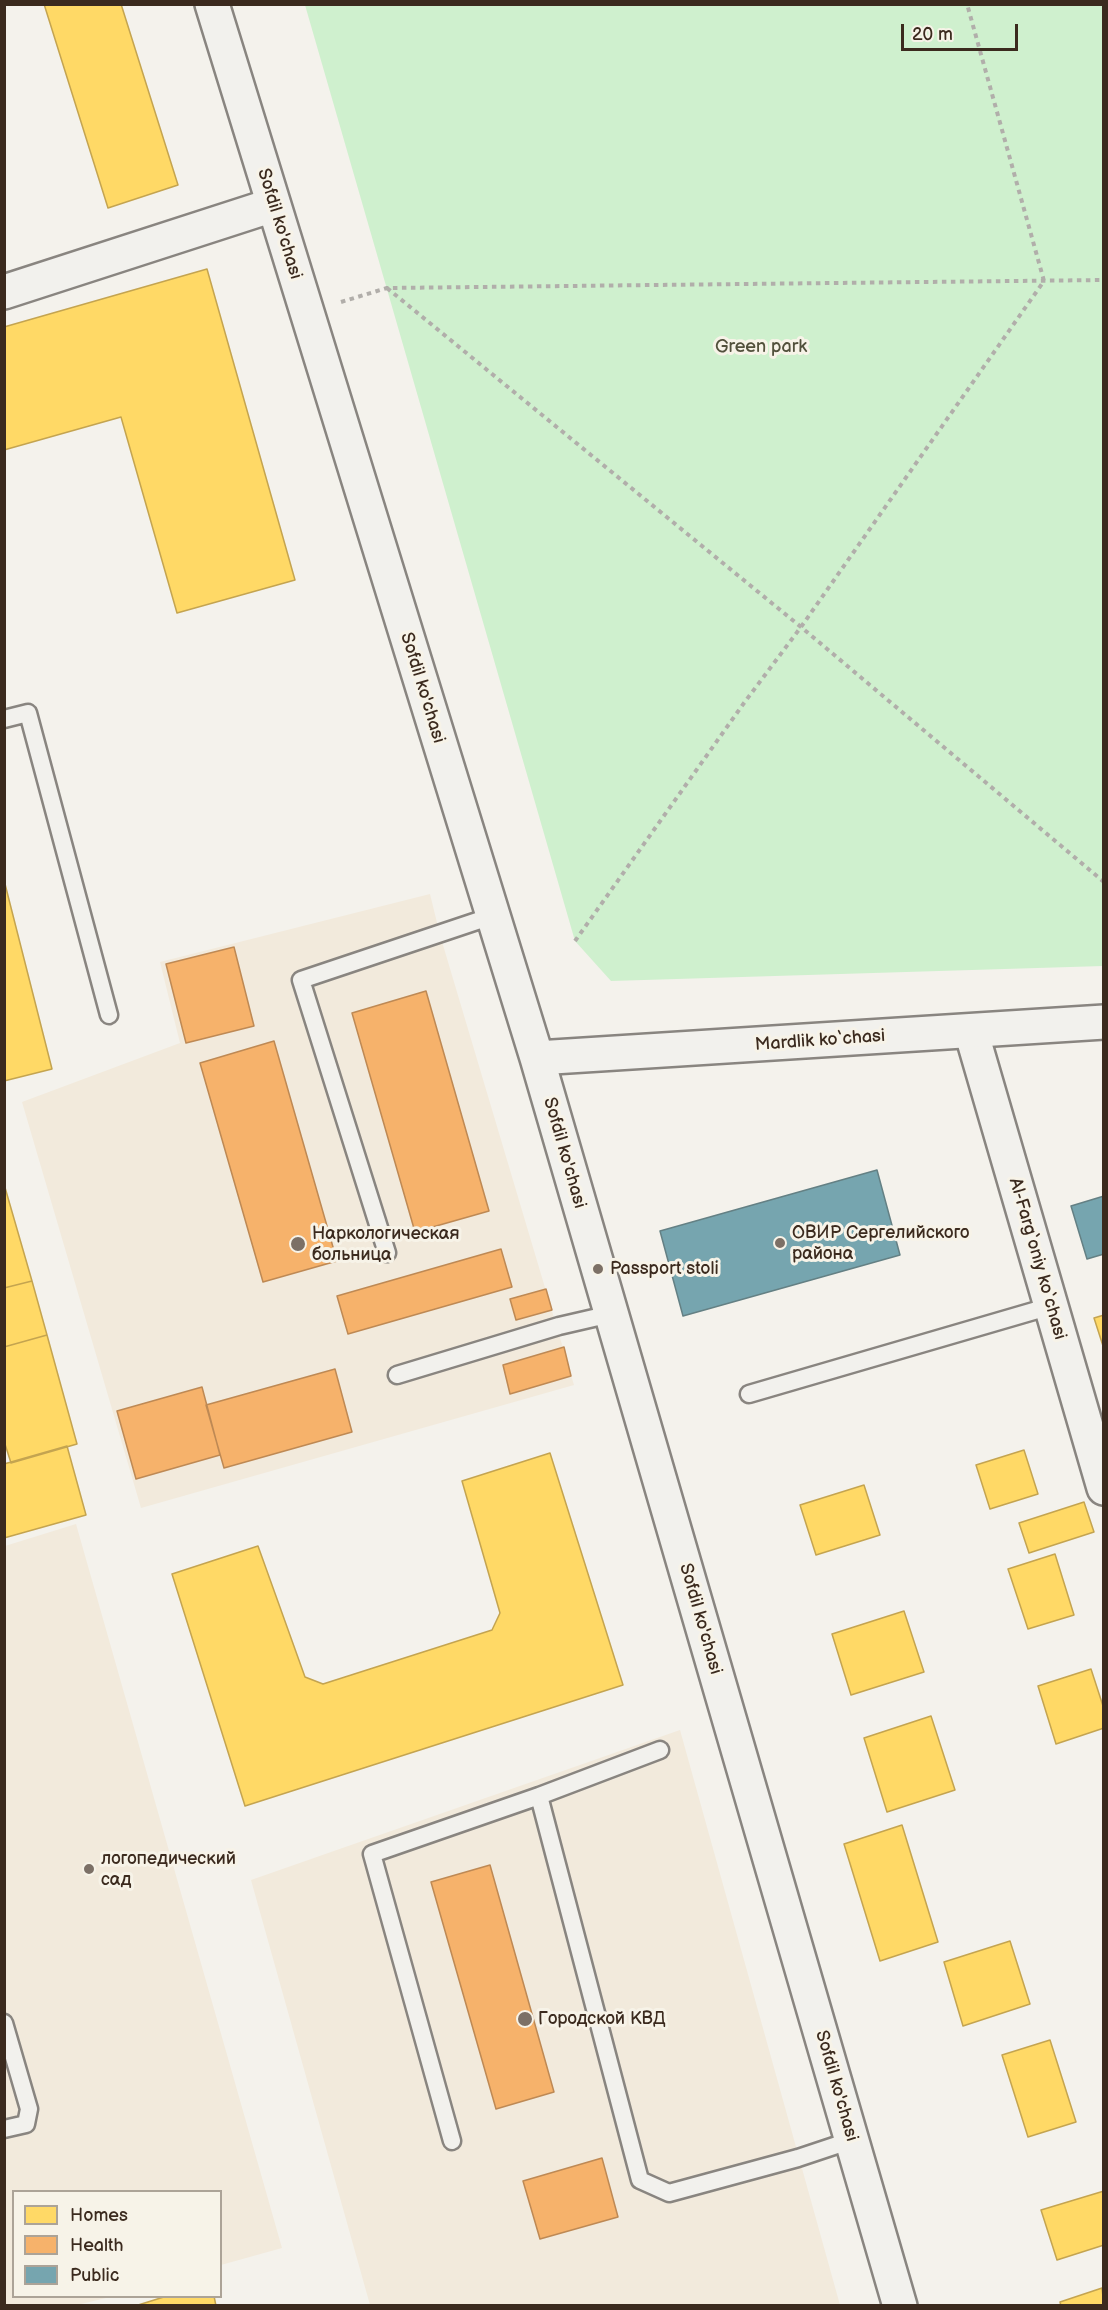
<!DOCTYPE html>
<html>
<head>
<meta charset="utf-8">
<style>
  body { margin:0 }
  #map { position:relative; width:1108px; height:2310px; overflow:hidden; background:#f4f2ec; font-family:"Balsamiq Sans",sans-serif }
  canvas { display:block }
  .frame { position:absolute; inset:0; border:6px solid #3b2a1e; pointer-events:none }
  .legend { position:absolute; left:12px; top:2190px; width:210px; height:108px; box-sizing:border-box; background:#f7f3e8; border:2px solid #aca397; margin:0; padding:8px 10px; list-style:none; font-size:18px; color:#3b2a1e }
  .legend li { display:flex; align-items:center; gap:12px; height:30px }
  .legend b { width:30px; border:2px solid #aca397 }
  .scale { position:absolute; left:901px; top:24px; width:117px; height:27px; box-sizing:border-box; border:3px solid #3b2a1e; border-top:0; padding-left:8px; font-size:18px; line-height:21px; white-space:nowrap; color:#3b2a1e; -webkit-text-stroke:4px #f7f3e8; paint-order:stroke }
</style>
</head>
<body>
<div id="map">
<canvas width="1108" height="2310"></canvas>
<div class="frame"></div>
<ul class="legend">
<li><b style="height:16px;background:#ffd966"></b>Homes</li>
<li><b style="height:16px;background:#f6b26b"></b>Health</li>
<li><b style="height:16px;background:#76a5af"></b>Public</li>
</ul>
<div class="scale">20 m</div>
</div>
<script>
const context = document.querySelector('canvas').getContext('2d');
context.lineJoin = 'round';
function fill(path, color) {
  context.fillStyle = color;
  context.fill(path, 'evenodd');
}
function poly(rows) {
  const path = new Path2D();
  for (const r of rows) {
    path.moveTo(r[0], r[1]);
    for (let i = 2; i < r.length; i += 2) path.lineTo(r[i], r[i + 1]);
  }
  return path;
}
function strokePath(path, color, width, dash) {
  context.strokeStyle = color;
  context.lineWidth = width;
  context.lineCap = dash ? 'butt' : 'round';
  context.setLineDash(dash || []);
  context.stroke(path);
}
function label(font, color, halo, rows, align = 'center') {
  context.font = font + ' "Balsamiq Sans",sans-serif';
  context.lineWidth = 6;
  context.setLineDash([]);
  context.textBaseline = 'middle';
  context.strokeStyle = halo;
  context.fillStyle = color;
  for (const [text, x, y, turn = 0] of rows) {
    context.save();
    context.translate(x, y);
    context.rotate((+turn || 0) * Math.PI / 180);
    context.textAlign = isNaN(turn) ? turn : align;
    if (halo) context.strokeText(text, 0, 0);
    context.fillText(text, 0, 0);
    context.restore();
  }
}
fill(poly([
  [430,894,440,935,574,1385,141,1508,22,1102,180,1043,160,962],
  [76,1524,282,2248,221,2265,220,2192,14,2192,14,2296,110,2297,77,2305,5,2306,5,1546],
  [680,1730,840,2305,370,2305,251,1880]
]), '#f2eadc');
fill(poly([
  [305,5,1103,5,1103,966,611,981,575,941]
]), '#cff0ce');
const homes = poly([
  [44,4,121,4,178,185,108,208,44,4],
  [207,269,295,580,177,613,121,417,4,450,4,327,207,269],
  [4,880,52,1069,4,1081,4,880],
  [4,1184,32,1281,4,1288,4,1184],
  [32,1281,47,1335,4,1347,4,1288,32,1281],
  [1104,1315,1104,1349,1094,1318,1104,1315],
  [47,1335,77,1444,11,1463,4,1441,4,1347,47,1335],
  [67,1446,86,1515,4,1538,4,1464,67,1446],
  [1024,1450,1038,1494,990,1509,976,1465,1024,1450],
  [550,1453,623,1685,245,1806,172,1574,258,1546,305,1677,323,1684,492,1630,500,1613,462,1481,550,1453],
  [864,1485,880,1535,816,1555,800,1505,864,1485],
  [1084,1502,1094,1532,1029,1553,1019,1523,1084,1502],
  [1055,1554,1074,1615,1028,1629,1008,1569,1055,1554],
  [904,1611,924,1672,851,1695,832,1634,904,1611],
  [1091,1669,1104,1709,1104,1728,1056,1744,1038,1686,1091,1669],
  [931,1716,955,1790,887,1812,864,1738,931,1716],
  [902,1825,938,1942,880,1961,844,1844,902,1825],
  [1010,1941,1030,2004,963,2026,944,1962,1010,1941],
  [1050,2040,1076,2122,1028,2137,1002,2055,1050,2040],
  [1104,2191,1104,2245,1057,2260,1041,2210,1104,2191],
  [1102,2288,1104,2306,1061,2306,1060,2302,1102,2288],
  [167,2296,214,2296,216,2306,135,2306,167,2296]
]);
fill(homes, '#ffd966');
strokePath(homes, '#c4a450', 1.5);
const health = poly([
  [234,947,254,1026,186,1043,166,964,234,947],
  [426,991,489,1211,415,1232,352,1013,426,991],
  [274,1041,337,1261,263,1282,200,1063,274,1041],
  [501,1249,512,1287,348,1334,337,1296,501,1249],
  [546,1289,552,1310,516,1320,510,1299,546,1289],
  [564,1347,571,1376,510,1394,503,1365,564,1347],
  [335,1369,352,1432,224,1468,206,1405,335,1369],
  [202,1387,220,1455,136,1479,117,1411,202,1387],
  [490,1865,554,2092,496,2109,431,1882,490,1865],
  [602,2158,618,2217,540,2239,523,2181,602,2158]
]);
fill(health, '#f6b26b');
strokePath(health, '#be8954', 1.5);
const public = poly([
  [877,1170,900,1255,683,1316,660,1231,877,1170],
  [1104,1196,1104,1254,1087,1259,1071,1206,1104,1196]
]);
fill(public, '#76a5af');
strokePath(public, '#648084', 1.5);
const service = poly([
  [4,719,28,713,109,1015],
  [387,1253,301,980,492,916],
  [397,1375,559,1326,611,1314],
  [749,1394,1051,1306],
  [539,1796,640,2180,669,2193,798,2158,852,2140],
  [4,2023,29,2109,26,2124,4,2129],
  [452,2141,372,1854,539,1796,660,1750]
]);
const minor = poly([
  [4,292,273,205],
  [971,1031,1104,1488]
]);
const tertiary = poly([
  [212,4,537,1058,900,2306],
  [537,1058,1104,1022]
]);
strokePath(service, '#898580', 21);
strokePath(minor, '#898580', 38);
strokePath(tertiary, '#898580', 38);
strokePath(poly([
  [387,288,801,627,1104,882],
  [341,302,387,288,1104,280],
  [575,941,744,703,801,627,1044,281,967,4]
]), '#b1aeaa', 4, [4.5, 4.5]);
strokePath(service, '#f2f1ed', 16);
strokePath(minor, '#f2f1ed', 33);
strokePath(tertiary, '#f2f1ed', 33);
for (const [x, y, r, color] of [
  [780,1243,6,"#7c7066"],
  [298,1244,8,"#7c7066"],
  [598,1269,6,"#7c7066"],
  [89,1869,6,"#7c7066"],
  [525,2019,8,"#7c7066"]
]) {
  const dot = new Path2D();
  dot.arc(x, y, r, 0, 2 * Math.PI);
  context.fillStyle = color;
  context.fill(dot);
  strokePath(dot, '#f7f3e8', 2);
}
label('18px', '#3b2a1e', '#f7f3e8', [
  ["Sofdil ko'chasi",279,224,73],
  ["Sofdil ko'chasi",422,688,73],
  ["Mardlik ko‘chasi",820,1041,-4],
  ["Sofdil ko'chasi",564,1153,74],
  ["Al-Farg‘oniy ko‘chasi",1037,1259,74],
  ["Sofdil ko'chasi",700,1619,74],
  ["Sofdil ko'chasi",836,2086,74]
]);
label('18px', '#52513c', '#f7f3e8', [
  ["Green park",761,347]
]);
label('18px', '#3b2a1e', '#f7f3e8', [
  ["ОВИР Сергелийского",792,1233],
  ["района",792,1254],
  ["Наркологическая",312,1234],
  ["больница",312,1255],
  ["Passport stoli",610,1269],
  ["логопедический",101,1859],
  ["сад",101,1880],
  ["Городской КВД",538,2019]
], 'left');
</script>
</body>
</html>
